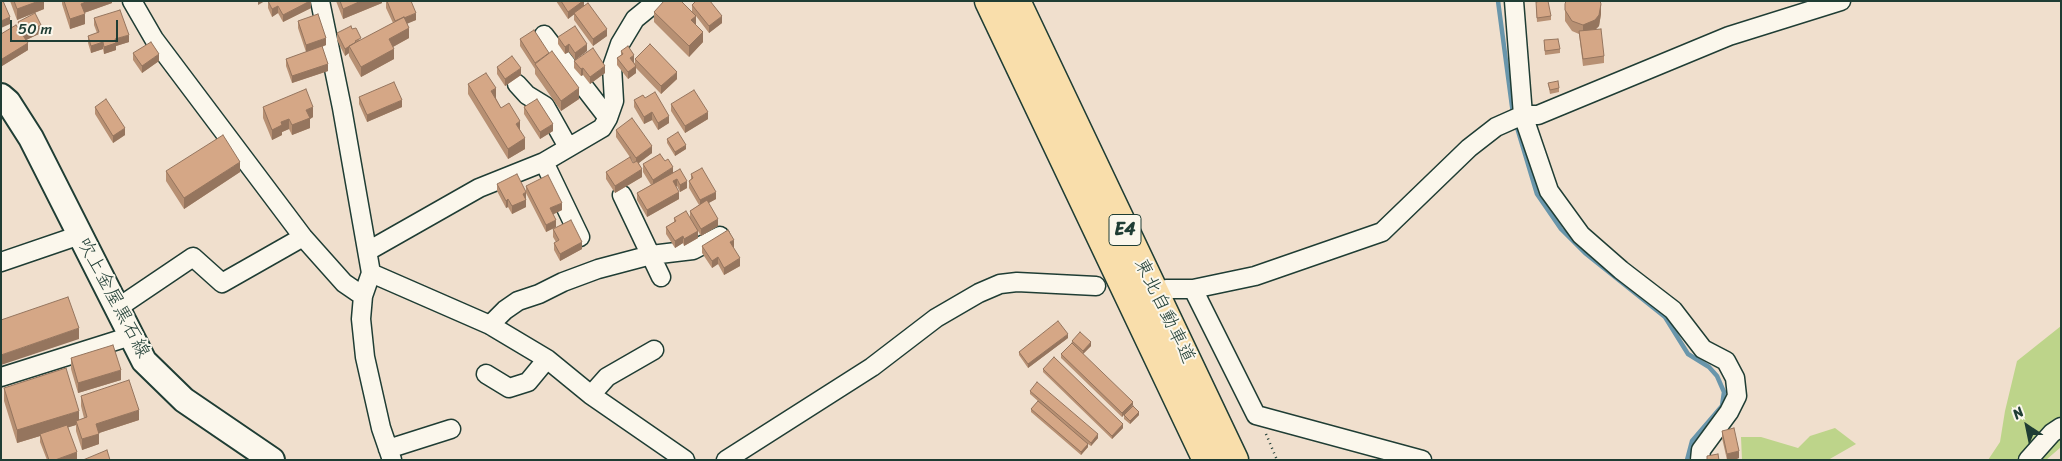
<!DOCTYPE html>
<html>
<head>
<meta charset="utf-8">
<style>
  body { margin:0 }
  #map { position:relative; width:2062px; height:461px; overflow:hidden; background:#f0dfcd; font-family:Sriracha,sans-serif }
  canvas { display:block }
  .frame { position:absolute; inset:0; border:2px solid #1f3d34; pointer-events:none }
  .north { position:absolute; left:2002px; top:401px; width:50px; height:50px; -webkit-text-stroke:4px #fbf7ec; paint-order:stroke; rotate:326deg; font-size:14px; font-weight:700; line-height:20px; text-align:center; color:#1f3d34 }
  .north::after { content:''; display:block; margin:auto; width:18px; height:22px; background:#1f3d34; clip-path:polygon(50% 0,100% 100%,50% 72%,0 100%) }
  .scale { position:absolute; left:10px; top:20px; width:108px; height:22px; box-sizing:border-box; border:2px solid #1f3d34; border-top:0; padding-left:6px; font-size:15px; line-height:18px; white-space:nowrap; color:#1f3d34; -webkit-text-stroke:4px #fbf7ec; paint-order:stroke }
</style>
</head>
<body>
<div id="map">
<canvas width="2062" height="461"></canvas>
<div class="frame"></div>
<div class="north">N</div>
<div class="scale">50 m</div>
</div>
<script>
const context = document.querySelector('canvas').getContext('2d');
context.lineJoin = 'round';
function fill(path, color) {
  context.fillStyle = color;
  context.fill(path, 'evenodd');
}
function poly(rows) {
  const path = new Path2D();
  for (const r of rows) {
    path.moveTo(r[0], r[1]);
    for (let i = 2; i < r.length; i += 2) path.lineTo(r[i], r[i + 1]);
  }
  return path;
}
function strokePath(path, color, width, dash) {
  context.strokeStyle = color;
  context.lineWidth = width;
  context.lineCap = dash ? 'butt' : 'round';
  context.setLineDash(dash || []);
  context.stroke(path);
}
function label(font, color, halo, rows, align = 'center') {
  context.font = font + ' Sriracha,"Klee One",sans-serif';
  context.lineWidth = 4;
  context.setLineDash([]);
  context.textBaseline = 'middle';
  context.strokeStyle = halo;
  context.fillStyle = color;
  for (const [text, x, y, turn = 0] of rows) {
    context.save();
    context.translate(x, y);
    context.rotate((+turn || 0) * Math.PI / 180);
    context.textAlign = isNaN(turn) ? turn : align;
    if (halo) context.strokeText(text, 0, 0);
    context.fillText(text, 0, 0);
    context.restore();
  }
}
fill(poly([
  [2061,326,2061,447,2046,460,1988,460,2000,442,2005,411,2017,361],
  [1835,428,1856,444,1828,460,1742,460,1741,437,1761,437,1798,448,1810,436]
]), '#bdd48a');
strokePath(poly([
  [1498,1,1513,114],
  [1516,124,1537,194,1561,229,1585,253,1665,317,1688,354,1709,367,1717,376,1724,392,1722,406,1692,441,1687,460]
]), '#6996ab', 4.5);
const minor = poly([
  [132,1,154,39,303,237,344,283,363,296],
  [320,1,342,108,371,273,363,296,361,319,365,357,381,428,392,460],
  [1514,1,1523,115,1549,191,1581,235,1621,270,1673,310,1703,349,1726,361,1735,378,1737,396,1729,412,1701,450,1700,460],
  [544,35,608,118],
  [517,84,527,95,545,106,568,147],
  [544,162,580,237],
  [622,195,661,277],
  [368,251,479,188,544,162,602,128,608,118,614,101,612,67,620,44,635,19,657,1],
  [1,262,80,235],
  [371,273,490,325,547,359,591,395,685,460],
  [1166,289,1193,289,1255,276,1382,232,1469,148,1496,127,1523,115,1538,115,1729,36,1841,1],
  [1193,289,1256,415,1422,460],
  [116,309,193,257,222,283,303,237],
  [490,325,505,310,518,301,539,294,563,282,598,269,651,255,693,250,720,236],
  [486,374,509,388,528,382,547,359],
  [1,377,131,336],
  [591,395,607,377,654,350],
  [388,449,451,429],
  [726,460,872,367,936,318,979,293,1000,284,1017,282,1096,286],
  [2028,460,2052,433,2061,427]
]);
const secondary = poly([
  [1,96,8,102,31,138,144,361,184,400,272,460]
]);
const motorway = poly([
  [989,1,1207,460],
  [1016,1,1234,460]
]);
strokePath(minor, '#1f3d34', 21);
strokePath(secondary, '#1f3d34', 28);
strokePath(motorway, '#1f3d34', 31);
strokePath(poly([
  [1266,434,1277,460]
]), '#1f3d34', 2.5, [1, 4]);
strokePath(minor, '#fbf7ec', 18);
strokePath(secondary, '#fbf7ec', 24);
strokePath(motorway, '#f9deab', 28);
fill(poly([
  [10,1,44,1,44,9,17,20],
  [62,1,112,1,112,3,84,13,85,24,70,29,62,4],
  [268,1,311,1,311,8,283,22,278,13,272,17,268,8],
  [336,1,382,1,382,3,343,19],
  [386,1,416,20,407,23,409,38,393,47,394,59,361,77,349,56,349,53,345,56,337,40,337,33,361,40,393,23,386,8],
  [556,1,584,1,584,6,607,36,593,46,574,20,574,14,568,19],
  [1565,4,1601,14,1599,26,1596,29,1604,56,1604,63,1583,66,1579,34,1572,31,1565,21],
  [692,5,722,23,709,33,696,16,696,25,703,42,689,57,654,22,654,12,695,15,692,12],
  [1536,6,1551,16,1551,20,1537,22],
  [94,18,129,42,116,46,116,50,104,54,103,49,91,53,88,43,88,36,97,33,94,25],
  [298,21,326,45,322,47,328,71,292,83,286,66,286,59,306,52,298,28],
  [18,22,41,33,26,40,28,50,2,66,1,65,1,34,18,27],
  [558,37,587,51,575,60,569,52,565,54,558,44],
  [520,39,579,99,561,111,535,74,535,69,520,46],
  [1544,40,1560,49,1560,53,1545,55],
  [621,51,634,62,635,64,635,59,677,79,661,94,636,68,636,73,628,79,617,65,617,58,621,55],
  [133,53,159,61,142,73,133,60],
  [574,61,605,73,590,84,583,75,581,76,574,68],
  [497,67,521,75,505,86,497,74],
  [1548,83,1559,88,1559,92,1550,94],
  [468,84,496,98,501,108,520,130,525,149,508,159,468,94],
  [359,97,402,107,367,122,359,104],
  [645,98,669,123,658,130,652,120,644,124,634,107,634,100],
  [671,104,708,119,685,133,671,111],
  [95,107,125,135,113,143,95,114],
  [263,107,313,117,310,119,310,128,292,135,289,129,282,132,282,135,272,140,263,118],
  [524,107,553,131,540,139,524,114],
  [616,130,652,153,639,163,642,177,615,193,606,179,606,172,634,163,616,137],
  [667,139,686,149,675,156,667,143],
  [643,164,673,173,687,188,680,192,677,186,676,187,679,199,647,217,637,200,637,193,651,185,643,172],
  [166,171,240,172,184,209,166,181],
  [691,174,716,199,708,203,718,226,701,236,698,231,698,238,684,246,683,243,675,248,666,234,666,227,674,222,674,218,690,217,690,211,699,205,689,188,689,181,691,179],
  [497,184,526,200,526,207,512,214,508,207,506,208,497,191],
  [526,186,562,210,553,214,556,227,546,232,526,193],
  [553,229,582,249,560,261,554,250,554,243,556,242,553,237],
  [702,246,734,247,733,247,740,266,724,275,718,264,712,268,702,253],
  [1068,338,1028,368,1019,355,1019,352],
  [1072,341,1091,346,1083,354,1133,405,1122,417,1061,358,1061,354,1072,344],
  [71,358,121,380,78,393,71,369],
  [1043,369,1123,428,1112,439,1043,372],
  [4,388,79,420,84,418,81,406,81,396,139,420,99,433,99,444,82,450,76,431,76,425,68,427,77,459,47,460,40,442,40,436,17,443,4,401],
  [1030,391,1098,438,1091,446,1088,444,1088,447,1081,455,1031,412,1031,409,1038,401,1030,394],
  [1124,415,1139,415,1130,424,1124,419],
  [1722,431,1739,458,1734,460,1727,460,1722,438]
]), '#b79073');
fill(poly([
  [39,1,44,1,44,9,17,20,17,9],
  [88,1,112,1,112,3,81,14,81,4],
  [258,1,265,1,258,5],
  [310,1,311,1,311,8,283,22,283,15],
  [361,1,382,1,382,3,343,19,343,9],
  [583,1,584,1,584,7,568,19,568,12],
  [1601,4,1601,14,1599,26,1595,30,1583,35,1583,25],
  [278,6,278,13,272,17,272,9],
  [416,13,416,20,395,29,395,22],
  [85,14,85,24,70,29,70,19],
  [696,16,696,26,691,20],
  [722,16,722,23,709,33,709,26],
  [10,17,10,24,1,28,1,21],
  [41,25,41,33,24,41,24,34],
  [409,28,409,38,389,49,389,39],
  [607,29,607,36,593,46,593,39],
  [703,32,703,42,689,57,689,46],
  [129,35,129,42,116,46,116,50,104,54,104,47,115,39],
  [326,38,326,45,306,52,306,45],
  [103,42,103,49,91,53,91,46],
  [28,43,28,50,2,66,2,59],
  [569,44,569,52,565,54,565,47],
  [587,44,587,51,575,60,575,53],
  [349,46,349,53,345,56,345,49],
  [394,49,394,59,361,77,361,67],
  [159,54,159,61,142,73,142,66],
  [634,55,634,62,630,65,630,58],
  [328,64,328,71,292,83,292,76],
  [605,66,605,73,590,84,590,77],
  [636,66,636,73,628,79,628,72],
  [521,68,521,75,505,86,505,79],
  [583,68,583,75,581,76,581,69],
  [677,72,677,79,661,94,661,86],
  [496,88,496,98,491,102,491,91],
  [579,88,579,99,561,111,561,101],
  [402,100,402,107,367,122,367,115],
  [313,107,313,117,310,119,310,128,292,135,292,125,306,110],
  [652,112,652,120,644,124,644,117],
  [708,112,708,119,685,133,685,126],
  [669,116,669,123,658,130,658,123],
  [289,119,289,129,282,132,282,135,272,140,272,130,281,122],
  [520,121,520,132,516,124],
  [553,124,553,131,540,139,540,132],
  [125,128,125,135,113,143,113,136],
  [525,138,525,149,508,159,508,149],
  [686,145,686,149,675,156,675,152],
  [652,146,652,153,636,165,636,158],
  [240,162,240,172,184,209,184,198],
  [673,167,673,174,653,187,653,180],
  [642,169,642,177,615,193,615,186],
  [677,179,677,186,673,188,673,181],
  [687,181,687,188,680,192,680,185],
  [526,192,526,207,512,214,512,206,523,194],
  [679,192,679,199,647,217,647,210],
  [716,192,716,199,700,208,700,200],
  [508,199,508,207,506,208,506,201],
  [562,203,562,210,550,216,550,208],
  [718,219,718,226,701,236,701,229],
  [556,220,556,227,546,232,546,225],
  [698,231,698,238,684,246,684,239],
  [683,236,683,243,675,248,675,241],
  [734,240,734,247,730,249,730,242],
  [582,242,582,249,560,261,560,254],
  [718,257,718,264,712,268,712,261],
  [740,258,740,266,724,275,724,268],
  [79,328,79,339,1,365,1,355],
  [1068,334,1068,338,1028,368,1028,364],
  [1091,342,1091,346,1083,354,1083,351],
  [121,370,121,380,78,393,78,383],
  [1133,402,1133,405,1122,417,1122,413],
  [139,410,139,420,96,434,96,424],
  [79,411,79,424,76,421,76,425,41,436,40,434,40,436,17,443,17,430],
  [1139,412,1139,415,1130,424,1130,421],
  [1123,424,1123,428,1112,439,1112,436],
  [99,434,99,444,82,450,82,439],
  [1098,434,1098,438,1091,446,1091,443],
  [1088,444,1088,447,1081,455,1081,452],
  [1739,451,1739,458,1734,460,1727,460,1727,454],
  [77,452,77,459,75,460,55,460]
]), '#95755e');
const building = poly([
  [1,1,3,1,10,17,1,21,1,1],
  [14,1,39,1,17,9,14,1],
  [64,1,88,1,81,4,85,14,70,19,64,1],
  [268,1,310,1,283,15,278,6,272,9,268,1],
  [340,1,361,1,343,9,340,1],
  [387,1,411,1,416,13,404,18,404,17,395,21,387,1],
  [561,1,583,1,568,12,561,1],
  [664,1,681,1,696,16,691,20,703,32,689,46,654,12,664,1],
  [696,1,710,1,722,16,709,26,692,5,696,1],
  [1541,1,1548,1,1551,16,1537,18,1536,2,1541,1],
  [1566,1,1600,1,1601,4,1599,15,1595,20,1583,25,1572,21,1565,10,1565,4,1566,1],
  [588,3,607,29,593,39,574,13,588,3],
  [120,10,129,35,115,39,116,43,104,47,103,42,91,46,88,36,99,32,94,18,120,10],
  [35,13,41,25,24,34,18,22,35,13],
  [318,14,326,38,306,45,298,21,318,14],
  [404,17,409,28,389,39,394,49,361,67,349,46,404,17],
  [16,25,28,43,2,59,1,58,1,34,16,25],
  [351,26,352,29,356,28,361,38,355,41,356,42,345,49,337,33,351,26],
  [575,26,587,44,575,53,569,44,565,47,558,37,575,26],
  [1601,29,1604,56,1583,59,1579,31,1601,29],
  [534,30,549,53,535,63,520,39,534,30],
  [1558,39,1560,49,1545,51,1544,40,1558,39],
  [151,42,159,54,142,66,133,53,151,42],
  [650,44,677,72,661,86,635,59,650,44],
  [322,46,328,64,292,76,286,59,322,46],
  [628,46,634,55,630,58,636,66,628,72,617,58,623,54,621,51,628,46],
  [593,48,605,66,590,77,583,68,581,69,574,61,593,48],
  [552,51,579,88,561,101,535,64,552,51],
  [512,56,521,68,505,79,497,67,512,56],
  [486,73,496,88,491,91,501,108,509,103,520,121,516,124,525,138,508,149,468,84,486,73],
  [1558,81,1559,88,1550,90,1548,83,1558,81],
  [394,82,402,100,367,115,359,97,394,82],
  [306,89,313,107,306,110,310,118,292,125,289,119,281,122,282,125,272,130,263,107,306,89],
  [694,90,708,112,685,126,671,104,694,90],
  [655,92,669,116,658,123,652,112,644,117,634,100,643,95,645,98,655,92],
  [106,99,125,128,113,136,95,107,106,99],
  [537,99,553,124,540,132,524,107,537,99],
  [632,118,652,146,636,158,616,130,632,118],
  [678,132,686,145,675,152,667,139,678,132],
  [223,135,240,162,184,198,166,171,223,135],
  [660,154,665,161,668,159,673,167,653,180,643,164,660,154],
  [630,157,633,163,637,161,642,169,615,186,606,172,630,157],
  [702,168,716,192,700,200,689,181,693,178,691,174,702,168],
  [680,169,687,181,680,185,677,179,673,181,679,192,647,210,637,193,680,169],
  [517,174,526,192,523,194,526,200,512,206,508,199,506,201,497,184,517,174],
  [548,175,562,203,550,208,556,220,546,225,526,186,548,175],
  [707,200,718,219,701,229,690,211,707,200],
  [686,211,698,231,684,239,683,236,675,241,666,227,676,221,674,218,686,211],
  [571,220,582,242,560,254,554,243,559,240,553,229,571,220],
  [728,230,734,240,730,242,740,258,724,268,718,257,712,261,702,246,728,230],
  [68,297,79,328,1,355,1,320,68,297],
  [1058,321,1068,334,1028,364,1019,352,1058,321],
  [1080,332,1091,342,1083,351,1072,341,1080,332],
  [1072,343,1133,402,1122,413,1061,354,1072,343],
  [113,345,121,370,78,383,71,358,113,345],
  [1054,357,1123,424,1112,436,1043,369,1054,357],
  [66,368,79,411,17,430,4,388,66,368],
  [129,380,139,410,96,424,99,434,82,439,76,421,87,417,81,396,129,380],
  [1037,382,1098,434,1091,443,1030,391,1037,382],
  [1038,401,1088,444,1081,452,1031,409,1038,401],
  [1133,406,1139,412,1130,421,1124,415,1133,406],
  [67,425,77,452,55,460,49,460,40,434,67,425],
  [1734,428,1739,451,1727,454,1722,431,1734,428],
  [107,450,110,460,83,460,107,450],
  [1718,454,1719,460,1707,460,1707,456,1718,454]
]);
fill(building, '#d5a786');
strokePath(building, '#95755e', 1);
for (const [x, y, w] of [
  [1125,230,32]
]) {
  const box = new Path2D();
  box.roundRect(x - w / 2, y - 15.5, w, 31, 4);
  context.fillStyle = '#fbf7ec';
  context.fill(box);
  strokePath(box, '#1f3d34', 1);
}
label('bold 18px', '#1f3d34', null, [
  ["E4",1125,230]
]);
label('19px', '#1f3d34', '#fbf7ec', [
  ["吹上金屋黒石線",113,298,62],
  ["東北自動車道",1164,311,64]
]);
</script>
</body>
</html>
